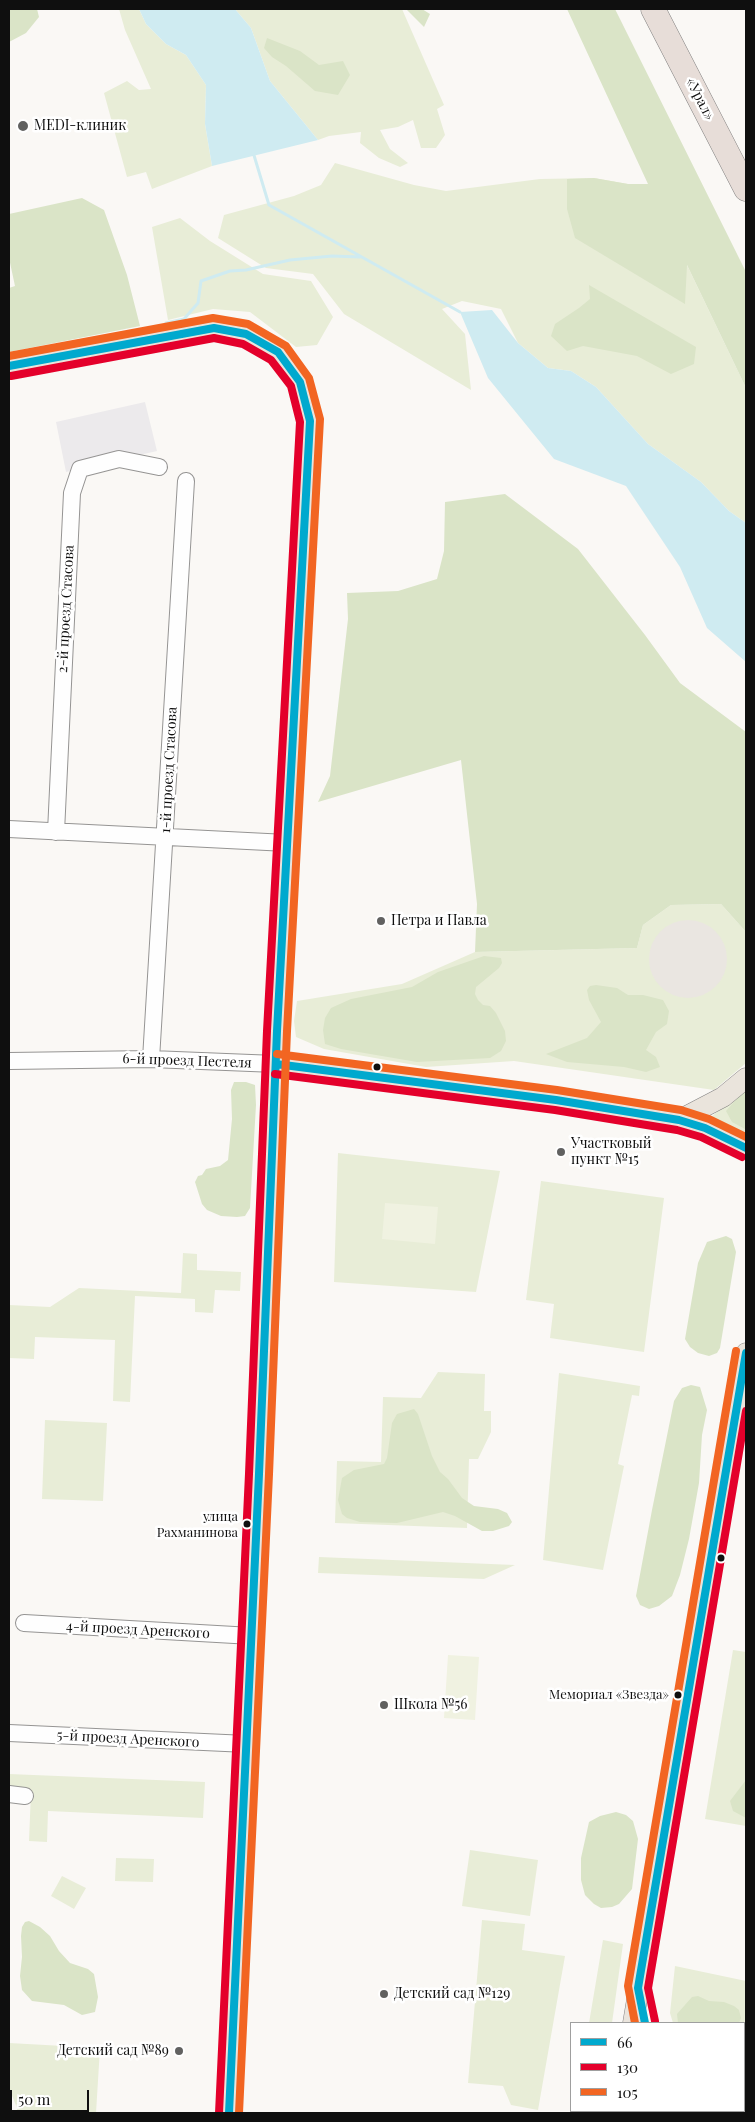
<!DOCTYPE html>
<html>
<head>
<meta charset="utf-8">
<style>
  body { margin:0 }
  #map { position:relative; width:755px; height:2122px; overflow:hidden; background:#faf8f5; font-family:"Playfair Display",serif }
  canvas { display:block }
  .frame { position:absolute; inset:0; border:10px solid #0f0f0f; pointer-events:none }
  .legend { position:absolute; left:570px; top:2022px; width:175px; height:90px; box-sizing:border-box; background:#fff; border:1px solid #9f9f9f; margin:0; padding:6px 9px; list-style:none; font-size:15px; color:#0f0f0f }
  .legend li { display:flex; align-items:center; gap:10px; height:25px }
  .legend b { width:25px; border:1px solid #9f9f9f }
  .scale { position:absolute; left:10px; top:2090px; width:79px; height:22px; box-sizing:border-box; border:2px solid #0f0f0f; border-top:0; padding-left:6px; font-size:15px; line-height:18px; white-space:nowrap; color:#0f0f0f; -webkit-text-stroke:4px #fff; paint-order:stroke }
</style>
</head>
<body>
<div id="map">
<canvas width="755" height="2122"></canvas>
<div class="frame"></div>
<ul class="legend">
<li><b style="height:6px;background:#00a9ce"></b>66</li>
<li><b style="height:6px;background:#e4002b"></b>130</li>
<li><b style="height:6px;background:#f26522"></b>105</li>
</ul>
<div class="scale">50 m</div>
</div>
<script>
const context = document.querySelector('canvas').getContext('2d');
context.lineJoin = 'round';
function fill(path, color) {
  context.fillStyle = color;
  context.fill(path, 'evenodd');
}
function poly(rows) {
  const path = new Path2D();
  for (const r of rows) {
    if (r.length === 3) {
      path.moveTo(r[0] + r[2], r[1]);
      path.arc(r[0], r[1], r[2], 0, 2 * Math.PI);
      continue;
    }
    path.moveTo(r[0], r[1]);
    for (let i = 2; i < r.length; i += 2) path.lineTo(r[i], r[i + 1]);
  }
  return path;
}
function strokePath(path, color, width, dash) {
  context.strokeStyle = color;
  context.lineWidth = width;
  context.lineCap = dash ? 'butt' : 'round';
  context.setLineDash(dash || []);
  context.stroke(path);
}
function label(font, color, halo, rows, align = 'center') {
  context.font = font + ' "Playfair Display",serif';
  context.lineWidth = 5;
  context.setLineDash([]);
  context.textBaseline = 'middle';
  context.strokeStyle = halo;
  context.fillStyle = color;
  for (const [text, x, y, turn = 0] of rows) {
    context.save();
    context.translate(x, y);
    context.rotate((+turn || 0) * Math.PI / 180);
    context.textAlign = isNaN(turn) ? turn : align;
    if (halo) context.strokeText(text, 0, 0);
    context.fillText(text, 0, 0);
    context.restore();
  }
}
fill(poly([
  [145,402,157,451,66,472,56,422]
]), '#eceaec');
fill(poly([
  [119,9,139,9,146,24,166,44,186,55,206,85,205,124,212,166,152,189,146,172,127,177,104,93,127,81,139,90,151,89,125,30],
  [235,9,402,9,444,105,437,109,445,135,436,148,421,148,413,120,398,127,380,130,390,149,408,163,400,167,379,158,360,143,361,132,329,136,318,140,270,81,251,28],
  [335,163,414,185,446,191,540,179,594,178,628,184,648,184,746,388,746,523,729,511,701,482,648,444,596,387,571,371,548,368,518,343,501,309,462,301,442,309,465,334,471,390,344,314,313,274,266,268,218,238,224,215,294,196,321,185],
  [180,218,210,241,263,274,311,281,333,317,317,345,296,347,250,312,213,309,168,320,152,227],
  [721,904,746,932,746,1063,714,1090,514,1061,426,1067,324,1049,296,1037,294,1021,297,1001,402,984,475,952,637,948,643,925,671,905],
  [746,1085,746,1134,708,1120],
  [338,1153,500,1171,476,1292,334,1282],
  [541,1181,664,1198,644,1352,550,1338,554,1304,526,1300],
  [183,1253,197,1254,197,1270,241,1272,240,1291,215,1290,213,1313,195,1312,195,1299,135,1296,130,1402,113,1401,115,1340,35,1337,34,1359,9,1358,9,1305,50,1307,79,1288,181,1293],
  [438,1372,485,1374,484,1411,491,1411,491,1432,478,1459,469,1459,467,1528,335,1523,337,1461,381,1462,383,1397,421,1398],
  [559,1373,640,1386,639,1396,632,1395,618,1464,624,1466,603,1570,543,1560],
  [45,1420,107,1423,103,1501,42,1499],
  [319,1557,515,1565,484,1579,318,1573],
  [733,1650,746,1652,746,1826,705,1819],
  [9,1774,205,1782,203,1818,48,1811,47,1842,29,1841,31,1792,9,1791],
  [470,1850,538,1860,530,1916,462,1906],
  [116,1858,154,1859,153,1882,115,1881],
  [62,1876,86,1888,74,1909,51,1896],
  [482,1920,525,1924,522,1950,565,1956,538,2110,511,2105,503,2086,468,2083],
  [603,1940,623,1944,612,2023,589,2023],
  [675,1966,746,1981,746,2113,693,2113,692,2111,744,2111,744,2023,673,2023,670,2013],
  [9,2043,100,2048,96,2113,17,2113,17,2108,9,2088]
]), '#e8edd7');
fill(poly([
  [9,9,37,9,39,17,26,33,9,42],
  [406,9,422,9,430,14,424,27],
  [567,9,615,9,746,272,746,388,687,265,685,304,575,238,567,209,567,179,594,178,628,184,648,184],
  [267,38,300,51,319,65,343,61,350,75,338,95,315,91,286,66,272,57,264,48],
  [82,198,104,210,127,275,140,326,9,352,9,288,15,286,9,258,9,214],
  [589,285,696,347,694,364,671,374,637,356,583,346,567,351,551,336,555,324,579,308,590,299],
  [505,494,578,549,645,635,680,683,746,732,746,932,721,904,671,905,643,925,637,948,475,952,477,904,461,760,318,802,330,776,348,619,347,593,398,591,437,579,444,551,445,502],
  [484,956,501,958,502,963,499,968,476,987,475,994,478,1000,483,1005,490,1006,496,1013,505,1031,506,1041,501,1051,490,1058,417,1062,341,1049,325,1044,323,1030,325,1018,331,1008,351,999,412,987,438,972],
  [596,985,617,988,628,995,643,995,663,1000,669,1011,667,1024,656,1032,646,1050,656,1057,660,1067,646,1072,624,1067,567,1062,546,1054,587,1038,601,1022,589,1000,587,990,590,986],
  [234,1082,246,1082,255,1085,256,1105,250,1208,245,1216,237,1217,221,1216,207,1210,202,1204,195,1182,198,1176,202,1175,206,1169,220,1166,228,1160,232,1119,231,1090],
  [746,1088,746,1128,745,1129,732,1122,726,1111],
  [726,1236,732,1239,736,1252,720,1348,717,1353,709,1356,698,1353,690,1347,685,1339,698,1263,707,1242],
  [691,1385,700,1387,707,1410,702,1435,699,1483,689,1539,680,1575,672,1596,659,1606,649,1609,640,1605,636,1596,652,1510,674,1401,682,1388],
  [414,1409,418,1414,432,1456,440,1472,448,1479,462,1498,474,1506,498,1509,507,1513,512,1522,509,1526,493,1531,482,1531,455,1516,443,1512,397,1523,360,1522,347,1518,342,1514,338,1500,342,1478,354,1470,384,1464,387,1458,392,1423,397,1414],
  [746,1780,746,1818,733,1811,730,1801],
  [616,1812,626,1815,633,1821,638,1839,632,1889,619,1904,612,1907,601,1908,594,1904,585,1895,581,1880,581,1858,589,1822,600,1816],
  [29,1921,40,1927,50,1936,59,1951,70,1963,88,1969,94,1974,98,1997,95,2012,82,2015,64,2005,32,2001,22,1990,20,1976,22,1957,21,1936,22,1927,25,1922],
  [698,1996,709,2001,724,2002,734,2006,739,2010,741,2018,739,2023,678,2023,677,2014,692,1997],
  [746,2024,746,2091,744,2091,744,2026]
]), '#dae4c7');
fill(poly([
  [385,1203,438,1207,435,1244,382,1239],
  [448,1655,479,1657,475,1720,444,1718]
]), '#f0f2e1');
fill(poly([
  [688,959,39]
]), '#eae6e1');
fill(poly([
  [139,9,235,9,251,28,270,81,318,140,212,166,205,124,206,85,186,55,166,44,146,24],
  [492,310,518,343,548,368,571,371,596,387,648,444,701,482,729,511,746,523,746,662,707,628,680,567,626,486,554,459,488,378,460,312]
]), '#cfebf1');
strokePath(poly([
  [253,152,269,205,460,312],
  [166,323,184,319,198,303,201,281,230,271,246,270,290,260,332,256,360,257]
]), '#cfebf1', 3);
const minor = poly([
  [9,829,287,843],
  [56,832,72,493,80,469,119,459,159,467],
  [151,1059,186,481],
  [9,1061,151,1059,276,1064],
  [24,1623,252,1636],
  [9,1733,247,1744],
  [9,1794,25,1796]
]);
const major = poly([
  [9,366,214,328,246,334,278,352,300,382,310,421,308,481,277,1031,259,1474,229,2113],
  [276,1064,556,1100,679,1120,705,1128,746,1148],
  [679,1120,723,1097,746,1078],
  [633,2023,746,1353],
  [662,2111,663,2113],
  [622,2113,622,2111]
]);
const highway = poly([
  [653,9,746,189]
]);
strokePath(minor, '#959493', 18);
strokePath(major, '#828180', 21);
strokePath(highway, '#828180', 25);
strokePath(minor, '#fefefe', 16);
strokePath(major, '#eae4dc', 20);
strokePath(highway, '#e7ddd8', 24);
strokePath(poly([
  [9,366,214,328,246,334,278,352,300,382,310,421,277,1031,259,1474,229,2113],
  [276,1064,556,1100,679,1120,705,1128,746,1148],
  [645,2023,638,1988,746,1353]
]), '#00a9ce', 8);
strokePath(poly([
  [11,376,214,338,243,344,271,360,291,386,300,422,267,1031,249,1474,219,2113],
  [275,1074,555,1110,677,1130,701,1137,742,1157],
  [655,2021,648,1988,746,1411]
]), '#e4002b', 8);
strokePath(poly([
  [9,356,213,318,248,324,286,346,309,378,320,419,287,1031,269,1474,239,2113],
  [277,1054,557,1090,681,1110,709,1119,746,1137],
  [635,2023,628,1986,736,1351]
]), '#f26522', 8);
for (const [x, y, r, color] of [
  [23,126,6,"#616160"],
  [381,921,5,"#616160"],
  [377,1067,4.5,"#0f0f0f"],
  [561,1152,5,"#616160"],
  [247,1524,4.5,"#0f0f0f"],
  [721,1558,4.5,"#0f0f0f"],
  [678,1695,4.5,"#0f0f0f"],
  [384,1705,5,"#616160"],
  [384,1994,5,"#616160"],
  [179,2051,5,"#616160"]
]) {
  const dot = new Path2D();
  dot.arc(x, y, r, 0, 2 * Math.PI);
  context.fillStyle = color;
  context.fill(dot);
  strokePath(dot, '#fff', 2);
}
label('13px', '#0f0f0f', '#fff', [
  ["улица",238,1517],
  ["Рахманинова",238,1533],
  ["Мемориал «Звезда»",669,1695]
], 'right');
label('14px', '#0f0f0f', '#fff', [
  ["«Урал»",700,99,63],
  ["2-й проезд Стасова",66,609,-87],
  ["1-й проезд Стасова",169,770,-87],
  ["6-й проезд Пестеля",187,1061,2],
  ["4-й проезд Аренского",138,1630,3],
  ["5-й проезд Аренского",128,1739,3]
]);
label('14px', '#0f0f0f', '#fff', [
  ["MEDI-клиник",34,126],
  ["Петра и Павла",391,921],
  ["Участковый",571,1144],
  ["пункт №15",571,1160],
  ["Школа №56",394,1705],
  ["Детский сад №129",394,1994],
  ["Детский сад №89",169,2051,"right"]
], 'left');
</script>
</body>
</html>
